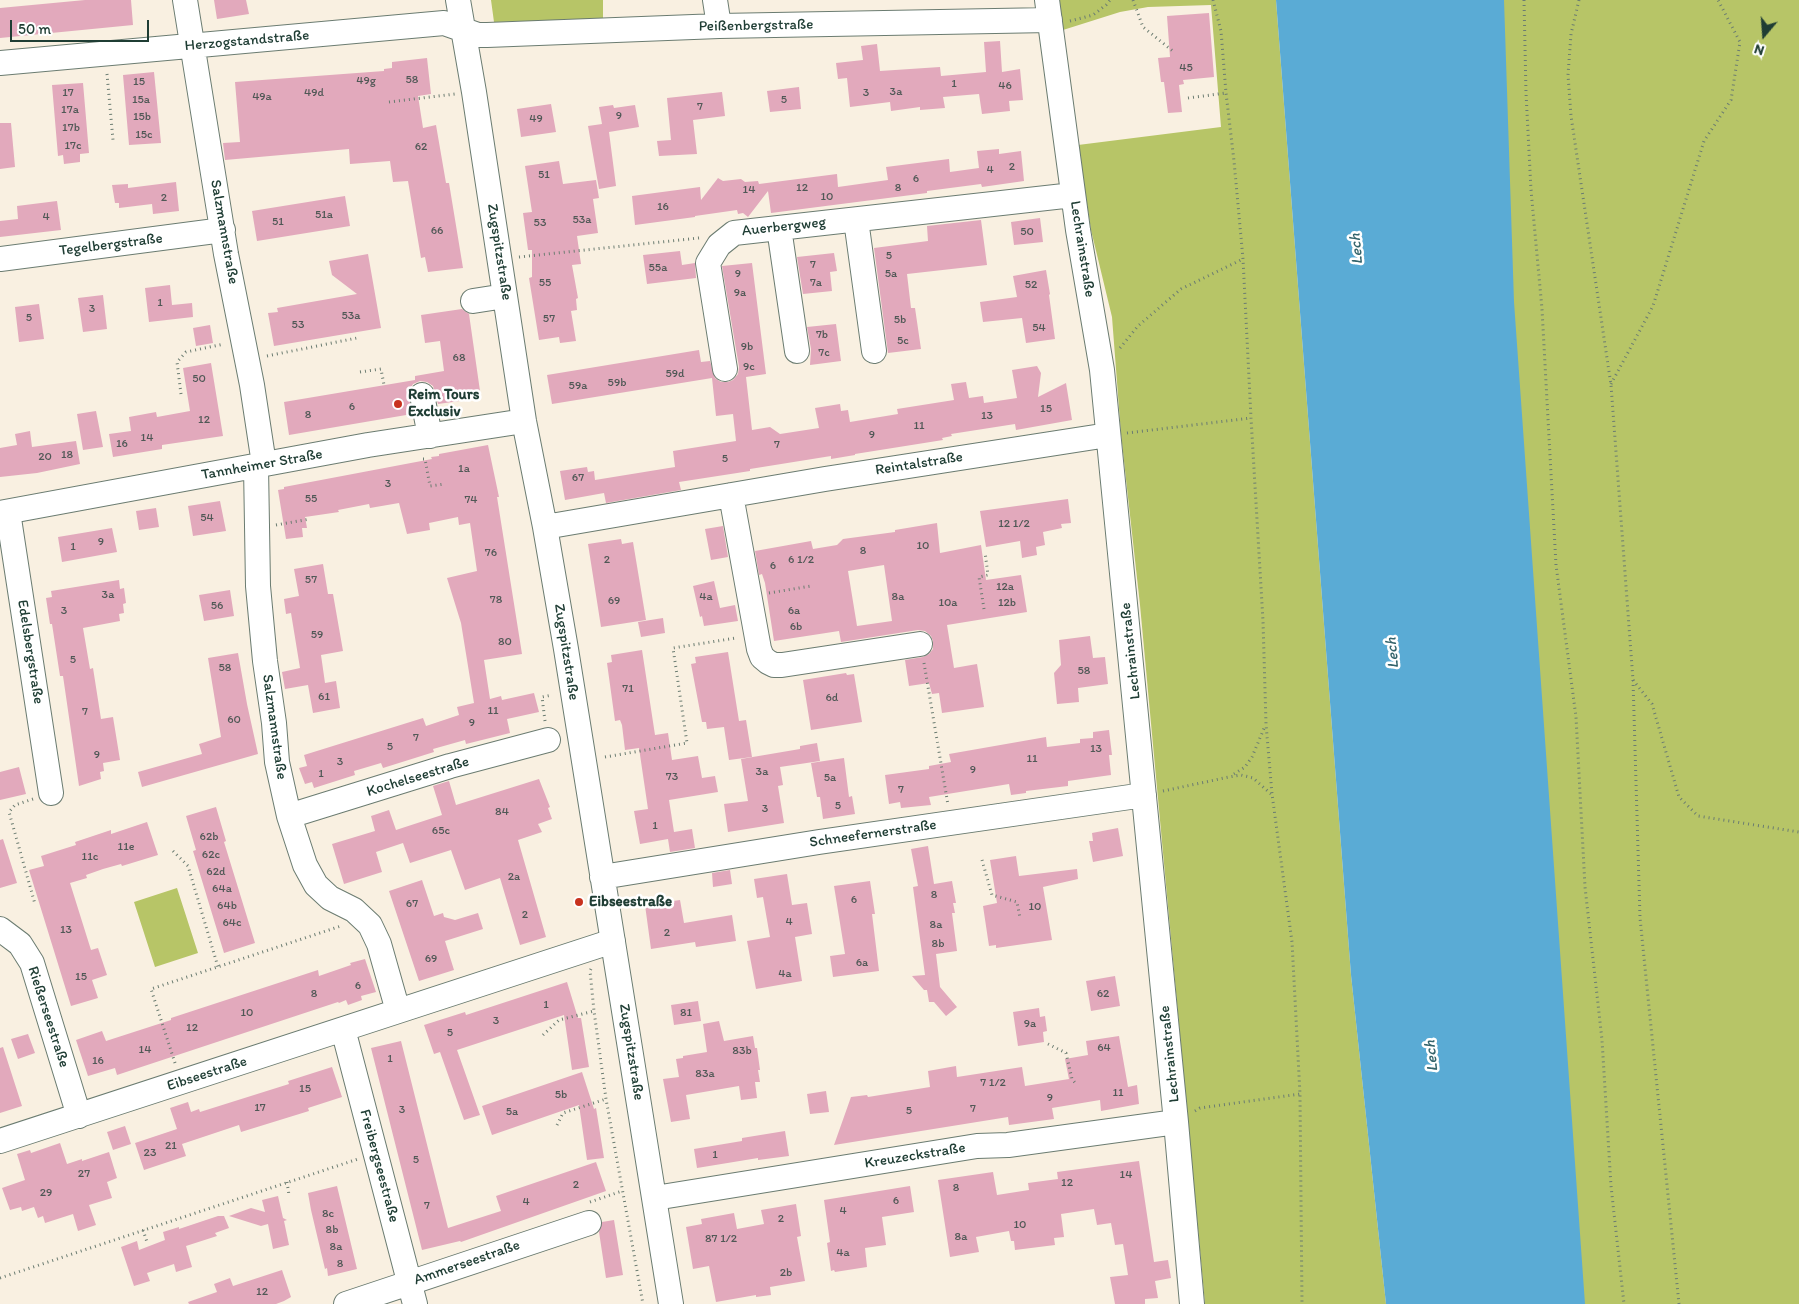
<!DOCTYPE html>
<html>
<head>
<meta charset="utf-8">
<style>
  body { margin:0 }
  #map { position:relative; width:1799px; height:1304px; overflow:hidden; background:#f9f0e1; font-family:Itim,sans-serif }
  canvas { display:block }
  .north { position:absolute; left:1739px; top:10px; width:50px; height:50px; -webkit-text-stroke:4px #fff; paint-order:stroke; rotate:198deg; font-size:14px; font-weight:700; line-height:20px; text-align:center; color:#1f3d34 }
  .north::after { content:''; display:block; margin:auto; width:18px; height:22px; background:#1f3d34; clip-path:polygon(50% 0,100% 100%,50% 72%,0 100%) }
  .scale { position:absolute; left:10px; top:20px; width:139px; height:22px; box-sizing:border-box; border:2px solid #1f3d34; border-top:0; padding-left:6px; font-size:15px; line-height:18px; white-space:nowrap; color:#1f3d34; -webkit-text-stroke:4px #fff; paint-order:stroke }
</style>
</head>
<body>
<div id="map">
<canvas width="1799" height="1304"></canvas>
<div class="north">N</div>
<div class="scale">50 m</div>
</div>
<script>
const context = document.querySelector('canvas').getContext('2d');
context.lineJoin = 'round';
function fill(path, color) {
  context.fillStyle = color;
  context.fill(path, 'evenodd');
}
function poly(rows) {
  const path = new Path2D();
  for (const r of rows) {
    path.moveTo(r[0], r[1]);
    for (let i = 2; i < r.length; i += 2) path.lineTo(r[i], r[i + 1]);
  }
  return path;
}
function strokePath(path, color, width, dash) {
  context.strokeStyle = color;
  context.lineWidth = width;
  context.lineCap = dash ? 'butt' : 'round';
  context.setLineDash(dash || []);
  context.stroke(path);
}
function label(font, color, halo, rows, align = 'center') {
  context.font = font + ' Itim,sans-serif';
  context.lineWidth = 5;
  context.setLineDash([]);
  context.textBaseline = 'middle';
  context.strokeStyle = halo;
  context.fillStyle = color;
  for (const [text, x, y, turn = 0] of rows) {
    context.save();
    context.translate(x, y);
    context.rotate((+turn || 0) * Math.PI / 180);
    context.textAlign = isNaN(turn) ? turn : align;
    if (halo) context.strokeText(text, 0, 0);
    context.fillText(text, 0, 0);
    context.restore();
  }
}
fill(poly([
  [491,0,603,0,603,20,494,22],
  [1059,0,1276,0,1351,975,1386,1304,1205,1304,1140,605,1121,434,1112,317,1091,230,1078,145,1221,127,1211,5,1148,7,1120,12,1063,30],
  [1482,0,1799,0,1799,1304,1582,1304],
  [177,888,198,953,155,967,134,902]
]), '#b7c567');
fill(poly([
  [1276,0,1504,0,1514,302,1585,1304,1386,1304,1351,975]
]), '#5aabd5');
fill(poly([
  [85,0,131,0,133,25,0,38,0,8],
  [214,0,246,0,249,14,217,19],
  [1209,13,1214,77,1183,80,1184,84,1179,85,1182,112,1168,113,1164,82,1161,82,1158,58,1170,57,1167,16],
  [1000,41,1002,72,1020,69,1023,100,1009,101,1010,111,982,114,979,94,943,97,945,108,920,110,920,107,891,111,890,102,850,107,847,78,838,79,836,63,863,60,861,46,877,44,880,71,940,67,941,76,986,72,984,42],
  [427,58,431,94,418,96,423,128,436,125,446,183,449,183,463,268,428,272,425,257,421,258,408,181,393,182,390,161,350,164,349,149,225,160,223,143,240,142,235,82,384,71,384,69,392,68,392,62],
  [154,72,161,143,129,145,123,75],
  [83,83,89,153,80,154,80,162,64,164,63,155,58,156,52,85],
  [799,87,801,109,770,112,767,91],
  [722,92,725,116,693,120,697,154,659,156,657,141,671,140,667,98],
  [551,104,556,132,521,137,517,109],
  [613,105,614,108,635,105,639,127,609,132,616,186,599,189,588,126,602,124,599,107],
  [0,123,11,123,15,167,0,169],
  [999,149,999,154,1021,151,1024,181,982,187,981,184,927,191,927,193,771,213,768,191,748,217,743,213,738,214,737,210,695,216,695,217,635,225,632,196,700,187,701,200,718,178,723,181,741,179,745,182,758,181,759,184,837,174,838,187,888,180,886,167,949,159,950,172,979,168,977,151],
  [559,161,563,184,596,180,599,198,593,199,598,233,577,236,581,264,572,265,578,298,576,299,577,310,571,311,576,341,560,343,559,337,539,340,529,278,532,277,532,250,528,250,523,213,532,212,525,166],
  [176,182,179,211,153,214,152,204,119,208,119,203,115,203,112,185,128,184,128,188],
  [345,196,350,226,257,241,252,211],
  [57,201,61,230,0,237,0,221,18,219,17,206],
  [1040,218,1043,242,1014,245,1011,222],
  [981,220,987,265,907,274,911,308,915,308,921,349,888,353,874,248,928,241,927,226],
  [680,251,682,265,695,263,696,278,647,284,643,255],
  [834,253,837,271,830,272,832,291,803,294,797,257],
  [368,254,381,328,274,346,268,313,278,312,277,308,357,294,332,275,329,261],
  [752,263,766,374,746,377,752,430,770,427,780,434,819,428,815,408,840,404,841,411,848,410,850,422,898,414,897,409,954,400,951,384,966,382,969,398,983,396,984,403,1017,398,1012,370,1037,366,1041,373,1038,397,1066,383,1072,420,1016,430,1015,424,951,434,952,436,942,438,943,440,855,454,855,455,831,459,831,456,750,469,750,471,679,482,681,490,606,503,604,493,565,500,560,471,587,467,588,472,594,471,595,480,675,467,673,451,736,441,733,414,716,416,712,378,552,404,547,375,699,350,701,362,710,361,715,378,721,382,728,382,733,380,738,374,739,367,722,266],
  [1046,270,1050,294,1049,295,1055,339,1026,343,1022,318,983,322,980,302,1017,297,1013,276],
  [170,285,172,305,192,303,193,317,149,322,145,288],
  [103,295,107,329,83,332,78,298],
  [39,304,44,339,19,342,15,307],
  [462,309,469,314,481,398,438,404,433,386,427,382,420,381,413,384,409,391,412,414,289,435,284,402,415,380,415,376,444,371,440,341,425,343,421,315],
  [836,324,841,361,810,365,811,349,807,327],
  [210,325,213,343,196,346,193,328],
  [211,363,223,436,162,445,162,449,113,457,109,434,131,431,129,417,156,412,157,417,190,411,183,368],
  [96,411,103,447,83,450,77,414],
  [30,431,32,447,76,441,80,464,37,473,0,477,0,448,17,445,15,434],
  [488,445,499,497,497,497,522,654,484,660,490,699,501,696,502,700,534,693,539,712,507,719,510,733,466,744,465,740,433,749,434,752,383,768,381,763,354,771,355,775,314,788,312,782,305,784,299,768,307,766,304,755,423,718,426,726,459,715,457,707,474,703,461,623,447,578,477,571,470,523,459,525,458,517,429,523,430,530,407,534,399,503,370,508,369,504,338,510,339,512,305,517,307,528,302,528,303,537,286,539,278,490,284,489,284,487,432,459,431,457,439,456,439,454],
  [1068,499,1071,523,1061,524,1062,528,1043,532,1045,545,1036,547,1037,555,1022,558,1020,541,986,547,980,511],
  [220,501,226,531,193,536,188,506],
  [156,508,159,527,139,530,136,511],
  [937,523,940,553,981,545,986,580,1021,575,1027,612,947,625,954,668,977,664,984,707,942,713,939,693,932,694,929,683,909,686,905,660,923,657,929,654,933,649,933,641,931,636,925,631,918,630,841,642,839,631,774,641,765,583,762,574,759,575,755,551,811,541,813,549,837,545,843,539,895,532,895,530],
  [884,565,892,621,857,626,848,571],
  [723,526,728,557,711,560,705,529],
  [112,528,117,552,62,562,58,537],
  [621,539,622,544,633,542,646,620,601,627,588,544],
  [323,564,328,594,333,594,343,651,321,655,325,683,336,681,340,708,313,713,308,685,285,689,282,672,300,668,291,613,286,614,284,599,299,596,294,569],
  [119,580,120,589,124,588,126,603,123,604,124,613,119,614,120,621,83,628,90,669,93,668,101,719,113,717,120,760,103,763,104,771,100,772,101,779,79,786,63,676,60,676,52,624,50,624,46,598,52,597,51,591],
  [714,581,720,608,735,605,738,621,704,626,702,616,700,617,693,586],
  [230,590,234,616,204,621,199,595],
  [663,618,665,633,641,637,638,622],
  [1090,636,1093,658,1105,657,1108,684,1078,688,1079,702,1057,704,1054,673,1061,665,1059,640],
  [642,650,655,735,668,733,672,760,698,756,702,778,715,776,718,792,669,800,674,832,692,829,695,848,670,852,668,839,640,844,634,811,648,809,639,748,625,750,622,725,620,720,615,721,607,663,612,662,611,655],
  [728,652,739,721,746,720,752,757,729,760,724,727,707,729,706,722,702,722,691,664,696,663,695,657],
  [238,653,247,704,258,754,142,787,138,772,202,754,199,744,221,737,208,658],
  [846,673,847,675,854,674,862,722,811,730,803,680],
  [1109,730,1112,755,1109,755,1111,775,1068,781,1068,786,1026,791,1026,793,1011,795,1009,784,929,797,931,805,901,808,900,802,889,804,885,775,929,769,929,766,951,762,949,754,1046,737,1047,747,1080,743,1080,739,1093,738,1093,732],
  [817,743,820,761,780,767,783,785,778,786,784,823,728,832,724,804,748,801,741,759,800,749,800,746],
  [844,758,849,797,852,796,855,814,823,819,820,797,817,797,811,763],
  [19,767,26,794,0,800,0,772],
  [539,779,550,807,548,808,552,819,538,824,542,832,518,840,546,937,520,945,500,878,465,890,451,850,410,863,403,843,376,852,382,872,344,884,332,844,375,831,371,816,389,810,396,830,442,815,433,786,449,781,456,805],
  [216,807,226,841,224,842,255,943,224,953,193,851,196,850,186,816],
  [147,822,158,855,122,866,121,864,103,869,86,875,87,878,70,883,91,950,98,948,107,975,92,980,98,998,71,1006,29,870,44,866,41,856,76,845,75,842,111,830,111,834],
  [1118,828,1123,856,1093,862,1089,841,1093,841,1092,833],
  [3,839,17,883,0,888,0,840],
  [928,846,934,884,952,881,956,903,953,903,955,913,952,913,957,951,936,954,940,987,957,1007,946,1016,934,1002,929,1002,927,990,924,990,912,976,925,975,913,887,918,886,911,849],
  [1016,856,1019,876,1077,869,1078,879,1043,887,1052,940,996,948,996,945,989,946,983,906,997,903,990,860],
  [730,870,732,884,713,887,712,873],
  [787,874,792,905,807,903,812,934,795,937,802,981,756,989,747,941,770,937,763,897,757,898,754,879],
  [422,880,434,916,443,913,444,917,455,920,478,913,483,929,445,941,454,970,419,981,389,891],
  [870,881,875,914,872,914,879,971,833,977,830,956,845,954,834,886],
  [680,900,684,923,732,915,736,941,696,947,695,942,651,949,645,905],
  [365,959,376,992,361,996,362,1000,348,1005,346,1000,339,1003,338,1002,117,1075,115,1068,88,1076,76,1040,102,1031,106,1041,171,1020,171,1018,318,970,319,976,351,965,350,963],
  [1115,976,1120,1006,1091,1011,1086,981],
  [567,982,578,1018,581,1018,589,1067,572,1070,564,1015,457,1050,480,1115,464,1120,440,1052,434,1054,424,1025,465,1012,466,1015],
  [698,1001,701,1021,674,1025,671,1005],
  [1039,1008,1040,1017,1045,1016,1047,1031,1043,1032,1044,1042,1018,1046,1013,1012],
  [719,1021,724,1041,753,1036,755,1048,757,1048,760,1070,758,1070,760,1082,755,1082,757,1098,741,1100,739,1086,686,1095,690,1119,671,1122,663,1079,679,1077,676,1059,683,1058,683,1056,707,1052,703,1024],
  [28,1034,35,1053,18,1059,11,1039],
  [1119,1036,1128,1087,1137,1085,1139,1104,1101,1111,1100,1100,1052,1108,1054,1119,1009,1125,1008,1117,834,1145,851,1097,867,1095,868,1097,930,1087,928,1071,956,1066,957,1077,1022,1067,1025,1086,1069,1079,1065,1059,1088,1055,1086,1041],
  [401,1041,448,1228,501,1211,496,1196,596,1162,606,1191,461,1242,460,1241,422,1250,371,1048],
  [3,1047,22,1106,0,1113,0,1048],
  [332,1067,342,1097,308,1108,309,1111,241,1132,239,1125,182,1144,186,1156,144,1170,135,1143,177,1129,170,1108,188,1102,191,1112,199,1109,200,1112,289,1084,288,1081],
  [582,1072,594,1109,596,1108,604,1158,587,1160,579,1105,492,1135,482,1106],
  [826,1091,829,1112,810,1114,807,1094],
  [125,1126,131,1144,113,1150,107,1132],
  [785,1131,789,1156,758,1160,758,1158,697,1168,694,1149,742,1141,742,1138],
  [60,1143,67,1164,82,1159,82,1161,109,1152,117,1178,107,1182,112,1198,89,1205,96,1225,78,1231,73,1214,45,1223,43,1216,38,1218,34,1207,22,1211,21,1207,10,1210,2,1188,25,1180,17,1154,30,1150,31,1153],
  [1139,1161,1154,1262,1168,1260,1171,1278,1155,1281,1158,1298,1145,1299,1145,1304,1115,1304,1110,1277,1128,1275,1123,1244,1115,1245,1111,1223,1097,1225,1094,1209,1061,1214,1064,1237,1054,1238,1055,1245,1015,1250,1014,1241,1011,1241,1009,1231,976,1237,979,1252,950,1257,938,1180,993,1172,997,1195,1029,1190,1028,1183,1058,1179,1057,1172],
  [337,1186,357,1269,328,1276,327,1268,325,1269,311,1210,308,1193],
  [910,1186,914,1212,882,1217,886,1245,865,1248,867,1267,835,1272,834,1270,831,1271,827,1243,830,1242,824,1200],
  [278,1196,283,1218,287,1220,284,1221,289,1245,273,1249,268,1224,261,1226,229,1216,251,1208,265,1212,262,1200],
  [796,1204,801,1236,797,1237,805,1281,770,1287,771,1295,756,1297,756,1295,716,1302,709,1266,693,1269,686,1227,702,1224,701,1219,734,1213,737,1229,764,1224,761,1210],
  [218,1216,224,1216,229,1228,215,1233,217,1236,186,1246,192,1267,176,1272,174,1264,147,1273,150,1281,134,1286,121,1247,137,1241,139,1250,165,1240,163,1232,179,1227,179,1229],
  [614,1220,623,1275,606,1278,599,1232,602,1222],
  [282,1270,291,1297,284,1301,276,1304,189,1304,188,1302,217,1292,214,1284,230,1278,233,1286]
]), '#e2a9bc');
const minor = poly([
  [185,0,226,254,252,385,264,464],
  [458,0,474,92,524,421,545,527,566,649,671,1304],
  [715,0,719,26],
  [1047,0,1078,230,1102,370,1176,1122,1192,1304],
  [0,63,444,23,478,35,487,35,719,26,1050,20],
  [856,220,874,351],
  [779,228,797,351],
  [0,259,223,230],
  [473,301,505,296],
  [725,369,708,263,719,245,734,233,1073,195],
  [422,395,430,436],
  [256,466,258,586,265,661,274,723,277,762,289,816,305,865,316,885,330,898,354,910,370,925,379,944,398,1011],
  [731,495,759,649,762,657,768,662,774,665,782,665,920,644],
  [8,512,51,793],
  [0,513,368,445,524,421],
  [545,527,825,479,1108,435],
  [289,816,450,766,548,740],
  [602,877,819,842,1144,795],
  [0,929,20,944,32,963,79,1116],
  [343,1029,415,1304],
  [0,1141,613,941],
  [655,1198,977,1146,1008,1145,1176,1122],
  [346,1304,589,1223]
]);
strokePath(minor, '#6b7c71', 26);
strokePath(poly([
  [1133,0,1143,27,1174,52],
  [1213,0,1221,31,1226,93,1234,161,1243,259,1251,418,1263,621,1266,724,1272,794,1292,942,1300,1094,1302,1304],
  [1524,0,1526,93,1531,190,1542,309,1556,565,1576,717,1585,887,1602,1040,1611,1186,1624,1304],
  [1579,0,1571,34,1568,75,1571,116,1611,385,1633,680,1640,918,1679,1304],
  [1070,21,1093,15,1106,5,1110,0],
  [107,74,113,140],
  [1188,98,1226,93],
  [389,102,455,94],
  [519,257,699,238],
  [1120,348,1138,326,1181,289,1243,259],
  [267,356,357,338],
  [360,372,381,369,384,385],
  [1611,384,1653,306,1704,141,1731,100,1740,42,1718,0],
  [181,394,177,362,186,352,224,344],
  [1127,433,1251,418],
  [423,459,425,459,430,486,445,484],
  [276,525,310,519],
  [769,593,811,586],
  [984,609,979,577,988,575,985,552],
  [924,663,948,805],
  [1633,680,1652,704,1679,797,1698,816,1799,832],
  [545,721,542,697,552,695],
  [605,757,687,743,673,648,736,638],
  [1234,774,1245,767,1252,757,1265,726],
  [1163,791,1229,777,1241,775,1253,778,1271,794],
  [33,799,15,805,9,812,35,904],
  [173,851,188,866,218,967],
  [982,860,992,895,1017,902,1020,918],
  [591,969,590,971,594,1011,606,1099,643,1304],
  [543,1035,559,1020,594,1011],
  [1048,1044,1066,1053,1072,1079,1076,1084],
  [175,1063,151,989,341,926],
  [1195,1111,1200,1108,1300,1094],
  [557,1125,563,1113,606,1099],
  [287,1182,289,1195],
  [590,1202,622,1191],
  [143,1230,147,1242],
  [0,1278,358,1159]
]), '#6b7c71', 3, [1, 4]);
strokePath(minor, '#fff', 24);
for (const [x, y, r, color] of [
  [398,404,5,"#c8321e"],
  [579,902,5,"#c8321e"]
]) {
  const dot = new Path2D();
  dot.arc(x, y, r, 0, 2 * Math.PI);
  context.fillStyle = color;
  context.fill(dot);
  strokePath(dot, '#fff', 2);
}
label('12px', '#505856', null, [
  ["45",1186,68],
  ["58",412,80],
  ["49g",366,81],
  ["15",139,82],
  ["1",954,84],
  ["46",1005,86],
  ["3a",896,92],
  ["17",68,93],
  ["49d",314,93],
  ["3",866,93],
  ["49a",262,97],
  ["15a",141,100],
  ["5",784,100],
  ["7",700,107],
  ["17a",70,110],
  ["9",619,116],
  ["15b",142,117],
  ["49",536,119],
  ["17b",71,128],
  ["15c",144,135],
  ["17c",73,146],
  ["62",421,147],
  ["2",1012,167],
  ["4",990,170],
  ["51",544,175],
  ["6",916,179],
  ["12",802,188],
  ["8",898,188],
  ["14",749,190],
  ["10",827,197],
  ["2",164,198],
  ["16",663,207],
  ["51a",324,215],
  ["4",46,217],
  ["53a",582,220],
  ["51",278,222],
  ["53",540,223],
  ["66",437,231],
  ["50",1027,232],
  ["5",889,256],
  ["7",813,265],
  ["55a",658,268],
  ["9",738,274],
  ["5a",891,274],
  ["55",545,283],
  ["7a",816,283],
  ["52",1031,285],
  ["9a",740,293],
  ["1",160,303],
  ["3",92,309],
  ["53a",351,316],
  ["5",29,318],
  ["57",549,319],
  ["5b",900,320],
  ["53",298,325],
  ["54",1039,328],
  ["7b",822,335],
  ["5c",903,341],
  ["9b",747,347],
  ["7c",824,353],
  ["68",459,358],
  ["9c",749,367],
  ["59d",675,374],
  ["50",199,379],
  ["59b",617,383],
  ["59a",578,386],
  ["6",352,407],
  ["15",1046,409],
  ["8",308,415],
  ["13",987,416],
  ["12",204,420],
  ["11",919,426],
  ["9",872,435],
  ["14",147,438],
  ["16",122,444],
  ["7",777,445],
  ["18",67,455],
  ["20",45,457],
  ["5",725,459],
  ["1a",464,469],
  ["67",578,478],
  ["3",388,484],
  ["55",311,499],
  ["74",471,500],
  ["54",207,518],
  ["12 1/2",1014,524],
  ["9",101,542],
  ["10",923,546],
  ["1",73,547],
  ["8",863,551],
  ["76",491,553],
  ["2",607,560],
  ["6 1/2",801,560],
  ["6",773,566],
  ["57",311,580],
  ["12a",1005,587],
  ["3a",108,595],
  ["4a",706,597],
  ["8a",898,597],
  ["78",496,600],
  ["69",614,601],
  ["10a",948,603],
  ["12b",1007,603],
  ["56",217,606],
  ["3",64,611],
  ["6a",794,611],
  ["6b",796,627],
  ["59",317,635],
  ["80",505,642],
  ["5",73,660],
  ["58",225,668],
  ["58",1084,671],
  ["71",628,689],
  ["61",324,697],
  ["6d",832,698],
  ["11",493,711],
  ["7",85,712],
  ["60",234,720],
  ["9",472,723],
  ["7",416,738],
  ["5",390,747],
  ["13",1096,749],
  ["9",97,755],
  ["11",1032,759],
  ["3",340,762],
  ["9",973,770],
  ["3a",762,772],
  ["1",321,774],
  ["73",672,777],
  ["5a",830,778],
  ["7",901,790],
  ["5",838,806],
  ["3",765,809],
  ["84",502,812],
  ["1",655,826],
  ["65c",441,831],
  ["62b",209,837],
  ["11e",126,847],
  ["62c",211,855],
  ["11c",90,857],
  ["62d",216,872],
  ["2a",514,877],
  ["64a",222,889],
  ["8",934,895],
  ["6",854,900],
  ["67",412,904],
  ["64b",227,906],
  ["10",1035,907],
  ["2",525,915],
  ["4",789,922],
  ["64c",232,923],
  ["8a",936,925],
  ["13",66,930],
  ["2",667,933],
  ["8b",938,944],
  ["69",431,959],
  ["6a",862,963],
  ["4a",785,974],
  ["15",81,977],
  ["6",358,986],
  ["8",314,994],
  ["62",1103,994],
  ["1",546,1005],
  ["10",247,1013],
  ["81",686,1013],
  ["3",496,1021],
  ["9a",1030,1024],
  ["12",192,1028],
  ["5",450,1033],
  ["64",1104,1048],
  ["14",145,1050],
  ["83b",742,1051],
  ["1",390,1059],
  ["16",98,1061],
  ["83a",705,1074],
  ["7 1/2",993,1083],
  ["15",305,1089],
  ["11",1118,1093],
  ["5b",561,1095],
  ["9",1050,1098],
  ["17",260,1108],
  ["7",973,1109],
  ["3",402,1110],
  ["5",909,1111],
  ["5a",512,1112],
  ["21",171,1146],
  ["23",150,1153],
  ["1",715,1155],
  ["5",416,1160],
  ["27",84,1174],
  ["14",1126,1175],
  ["12",1067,1183],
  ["2",576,1185],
  ["8",956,1188],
  ["29",46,1193],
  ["6",896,1201],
  ["4",526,1202],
  ["7",427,1206],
  ["4",843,1211],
  ["8c",328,1214],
  ["2",781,1219],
  ["10",1020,1225],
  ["8b",332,1230],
  ["8a",961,1237],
  ["87 1/2",721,1239],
  ["8a",336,1247],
  ["4a",843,1253],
  ["8",340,1264],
  ["2b",786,1273],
  ["12",262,1292]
]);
label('15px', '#1f3d34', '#fff', [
  ["Peißenbergstraße",756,26,-1],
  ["Herzogstandstraße",247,41,-5],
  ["Auerbergweg",784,227,-6],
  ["Salzmannstraße",224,232,80],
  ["Tegelbergstraße",111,245,-7],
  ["Lechrainstraße",1082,249,81],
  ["Zugspitzstraße",499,252,81],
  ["Reintalstraße",919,464,-9],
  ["Tannheimer Straße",262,465,-10],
  ["Lechrainstraße",1131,651,-96],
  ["Edelsbergstraße",30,652,81],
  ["Zugspitzstraße",566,652,81],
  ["Salzmannstraße",274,727,82],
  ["Kochelseestraße",418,777,-17],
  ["Schneefernerstraße",873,834,-8],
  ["Rießerseestraße",48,1017,72],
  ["Zugspitzstraße",631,1052,81],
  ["Lechrainstraße",1170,1054,-96],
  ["Eibseestraße",207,1074,-18],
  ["Kreuzeckstraße",915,1156,-9],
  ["Freibergseestraße",379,1166,75],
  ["Ammerseestraße",467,1263,-19]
]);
label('bold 15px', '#1f3d34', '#fff', [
  ["Reim Tours",408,395],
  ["Exclusiv",408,412],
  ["Eibseestraße",589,902]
], 'left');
label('italic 16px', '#34646c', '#fff', [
  ["Lech",1357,249,-95],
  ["Lech",1393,653,-95],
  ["Lech",1432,1056,-96]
]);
</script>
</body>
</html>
